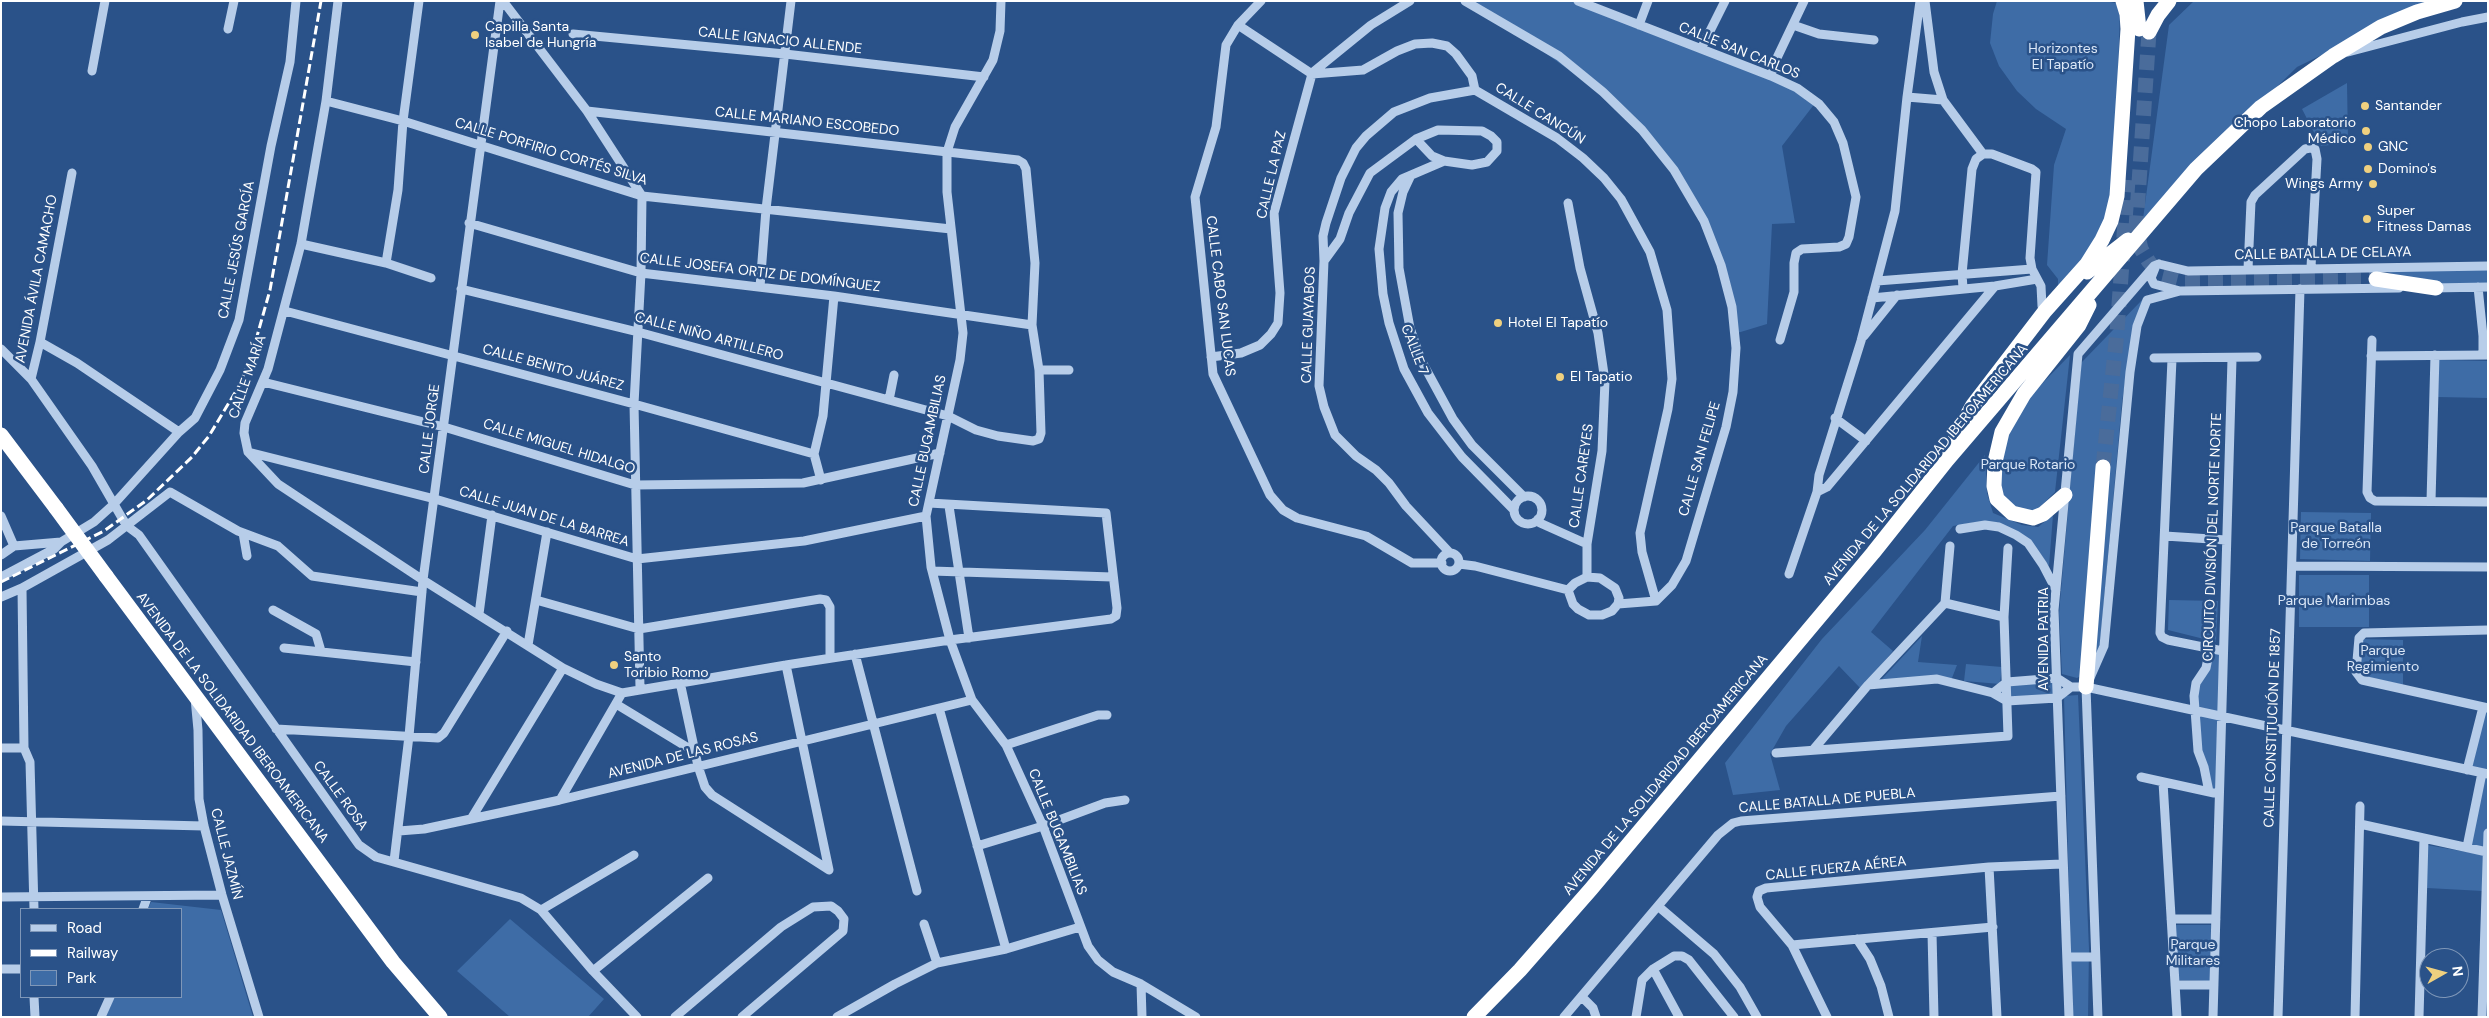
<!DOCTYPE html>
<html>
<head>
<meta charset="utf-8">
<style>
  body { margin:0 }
  #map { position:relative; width:2489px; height:1018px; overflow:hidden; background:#2a5289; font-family:"DM Sans",sans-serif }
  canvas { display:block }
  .frame { position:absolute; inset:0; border:2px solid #fff; pointer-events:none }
  .legend { position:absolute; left:20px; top:908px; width:162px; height:90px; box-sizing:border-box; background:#2a5289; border:1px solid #7f97b8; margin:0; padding:6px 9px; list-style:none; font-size:15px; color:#fff }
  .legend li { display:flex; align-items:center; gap:10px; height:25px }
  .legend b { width:25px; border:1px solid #7f97b8 }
  .north { position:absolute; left:2419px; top:948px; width:50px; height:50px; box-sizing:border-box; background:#2a5289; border:1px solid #7f97b8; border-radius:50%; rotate:83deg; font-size:14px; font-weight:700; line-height:20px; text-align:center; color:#fff }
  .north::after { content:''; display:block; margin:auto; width:18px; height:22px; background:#efd07f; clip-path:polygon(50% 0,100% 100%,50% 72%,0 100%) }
</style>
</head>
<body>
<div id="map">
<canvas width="2489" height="1018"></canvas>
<div class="frame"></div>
<ul class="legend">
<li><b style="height:6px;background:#b7cde9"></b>Road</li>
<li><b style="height:6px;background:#fff"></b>Railway</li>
<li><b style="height:14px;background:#3e6ca6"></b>Park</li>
</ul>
<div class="north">N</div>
</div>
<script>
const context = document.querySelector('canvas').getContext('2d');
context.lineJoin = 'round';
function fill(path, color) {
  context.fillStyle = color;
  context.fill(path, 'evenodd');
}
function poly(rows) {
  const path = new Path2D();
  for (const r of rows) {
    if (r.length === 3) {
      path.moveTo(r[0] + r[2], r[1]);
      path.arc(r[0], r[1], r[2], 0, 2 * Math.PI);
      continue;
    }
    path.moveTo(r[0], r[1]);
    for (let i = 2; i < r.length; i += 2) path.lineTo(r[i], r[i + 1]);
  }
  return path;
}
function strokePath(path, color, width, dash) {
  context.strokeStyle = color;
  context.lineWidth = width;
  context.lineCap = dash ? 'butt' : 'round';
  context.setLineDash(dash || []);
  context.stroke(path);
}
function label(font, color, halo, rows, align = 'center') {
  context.font = font + ' "DM Sans",sans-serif';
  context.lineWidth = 5;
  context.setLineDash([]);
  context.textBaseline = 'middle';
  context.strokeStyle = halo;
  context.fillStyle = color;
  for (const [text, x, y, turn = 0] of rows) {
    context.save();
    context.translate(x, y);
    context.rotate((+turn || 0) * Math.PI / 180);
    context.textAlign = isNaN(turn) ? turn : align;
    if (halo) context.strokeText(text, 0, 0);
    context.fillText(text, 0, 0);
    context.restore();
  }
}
fill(poly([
  [1473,1,1577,1,1762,73,1816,102,1782,146,1795,223,1772,224,1767,324,1734,334,1725,282,1708,232,1662,155,1612,101],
  [1997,1,2106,1,2120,4,2115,209,2095,253,2058,292,2058,279,2047,265,2054,165,2066,129,2036,109,2017,91,1999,66,1990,43,1993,14],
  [2194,1,2433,1,2297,67,2143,219,2169,25],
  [2347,83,2348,143,2321,146,2302,109],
  [2488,267,2488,286,2436,288,2381,270],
  [2143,299,2133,327,2122,402,2100,644,2090,671,2077,678,2062,674,2059,613,2081,363],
  [2070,355,2055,492,2037,510,2018,510,2007,503,1998,487,2006,431,2027,399],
  [2439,360,2488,361,2488,398,2438,397],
  [1985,455,1987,493,1993,513,2022,525,2038,527,2053,515,2049,566,2030,540,1997,522,1977,522,1953,526,1871,632,1893,651,1861,689,1839,666,1786,726,1770,754,1780,790,1733,795,1725,763,1822,639,1925,530],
  [2301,512,2371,513,2370,561,2300,559],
  [2299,575,2369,575,2369,627,2299,627],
  [2169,600,2218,601,2216,642,2168,630],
  [1922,636,1918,662,1957,665,1952,678,1881,680],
  [2362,639,2403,640,2403,685,2361,676],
  [2212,651,2223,651,2219,791,2209,792,2199,753,2196,712,2199,682],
  [1966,664,2002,667,2000,684,1964,681],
  [2057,678,2057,696,2007,701,2007,682],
  [2078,695,2089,949,2088,1017,2073,1017,2070,937,2064,696],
  [2483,707,2488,708,2487,852,2467,847,2485,773,2471,767],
  [2427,845,2484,855,2483,891,2427,888],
  [151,902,221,910,253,1017,106,1017,114,997,181,997,181,909,148,909],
  [510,919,604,999,588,1017,510,1017,457,971],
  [2174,925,2211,925,2210,981,2177,980]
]), '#3e6ca6');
strokePath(poly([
  [2149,32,2136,228,2141,249,2149,262,2162,276,2182,281,2376,279],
  [2103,467,2117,332,2128,180]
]), '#4a6c9b', 15, [15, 8]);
strokePath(poly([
  [338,1,326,101,301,244,268,369,245,423,244,433,248,452,278,484,423,580,563,668,596,684,622,693,786,665,950,640,1111,619,1116,616,1117,608,1106,513,929,503],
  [503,1,587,111,642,196],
  [1001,1,1000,31,993,60,955,127,947,152,947,192,963,333,960,360,926,516,931,567,950,640,972,700,1006,745,1043,826,1088,946,1098,960,1113,972,1141,984,1196,1017],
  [1261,1,1238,25,1226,45,1216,127,1195,197,1213,374,1270,495,1283,510,1297,518,1366,536,1412,563,1442,563],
  [1465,1,1559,56,1603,92,1642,130,1674,170,1704,221,1721,265,1732,307,1736,348,1733,392,1726,427,1686,561,1672,585,1656,601,1618,604],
  [1578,1,1771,76,1797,88,1819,104,1834,122,1843,143,1856,197,1849,237,1846,244,1839,247,1802,249,1796,253,1794,263,1794,292,1780,340],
  [1925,1,1934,72,1943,100,1983,154],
  [1238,25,1312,74],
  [1639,25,1648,1],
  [1793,25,1819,34,1874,40],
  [228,29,234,1],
  [573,34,785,54,984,77],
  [1701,49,1725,1],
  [2348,52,2462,22,2488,17],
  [92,71,105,1],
  [1312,73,1371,25,1410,1],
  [1312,74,1363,70,1397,51,1415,44,1432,43,1447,46,1456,54,1472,76,1475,90],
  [1771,76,1775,62,1804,1],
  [1907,97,1943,100],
  [326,101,403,121,642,196,951,229],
  [1416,139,1432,156,1444,161,1472,165,1487,162,1497,151,1497,142,1491,136,1482,131,1438,130,1416,139,1370,173,1349,213,1340,239,1324,261,1319,386,1324,407,1335,435,1356,456,1376,470,1389,483,1406,506,1450,553],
  [1444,161,1402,179,1391,192,1385,208,1379,249,1383,294,1389,323,1404,369,1428,413,1462,457,1514,510],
  [72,173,40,342,31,379,92,466,122,518,127,526,139,535,359,845,376,857,521,898,541,910,593,971,637,1017],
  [1411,175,1403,192,1398,213,1399,268,1410,328,1421,360,1453,419,1472,445,1524,497],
  [1568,203,1580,268,1598,333,1605,381,1602,451,1587,544,1587,577],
  [469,223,641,273,834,296,1032,325],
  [301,244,386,263,431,278],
  [1324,261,1323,236,1326,223,1341,178,1356,148,1366,136,1394,112,1430,98,1475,90,1557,138,1583,158,1604,178,1621,199,1650,252,1667,310,1672,379,1668,409,1640,533,1642,552,1656,601],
  [386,263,398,190,403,121,419,1],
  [2159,264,2188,271,2488,266],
  [2155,268,2151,278,2154,284,2180,291,2399,288],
  [2248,269,2251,202,2255,195,2305,149,2310,148,2315,149,2317,159,2311,267],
  [1877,281,2032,269],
  [760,287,766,209,791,1],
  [2478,287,2483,336,2483,355],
  [1963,288,1962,274,1972,169,1976,159,1983,154,1992,154,2032,169,2036,172,2030,258,2032,269,2041,286,2042,306,2045,311],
  [2432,288,2488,287],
  [461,289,638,332,948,416,976,430,998,436,1033,441,1039,439,1041,433,1039,370,1032,325,1035,263,1026,169,1023,163,1018,160,587,111],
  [1872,298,1995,286,2037,279],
  [285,311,634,404,814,454],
  [1864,336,1897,295],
  [2372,340,2367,492,2370,498,2375,501,2488,502],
  [40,342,77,363,179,432],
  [1,349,31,379],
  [2371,356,2488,355],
  [1211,357,1241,353,1260,345,1271,334,1278,323,1280,293,1274,213,1312,74],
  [2154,358,2257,357],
  [2172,359,2160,633,2162,637,2168,640,2223,651],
  [1039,370,1069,370],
  [263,382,444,427,635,485,803,483,940,453],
  [889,400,894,375],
  [1835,418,1866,441],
  [248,452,435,499,637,559,804,541,926,516],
  [821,480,814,454,823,416,834,296],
  [1817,492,1827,487,1995,286],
  [1528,510,14],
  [2431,501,2435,355],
  [949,506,969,638],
  [1,516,14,546],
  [1538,519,1540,523,1587,544],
  [1960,529,1985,525,1999,527,2016,535,2028,543,2043,565,2056,590],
  [243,533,247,556],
  [2165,536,2226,540],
  [1450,562,9],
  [1,555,14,546,61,542,94,522,114,504,179,432,195,418,220,370,239,320,271,146,290,62,296,1],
  [1459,564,1475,566,1568,590],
  [2292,566,2488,567],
  [932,571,1112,577],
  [1789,574,1817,492,1819,475,1861,341,1895,211,1907,97,1920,1],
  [1,577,54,549,61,542],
  [1587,577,1600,578,1615,588,1619,598,1618,604,1612,611,1602,615,1589,615,1578,609,1573,604,1568,590,1575,583,1587,577],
  [22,588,24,748,30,762,34,909],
  [1,597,22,588,108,540,170,492,238,531,278,546,312,576,422,592],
  [536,600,639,629,820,599,826,600,830,607,830,658],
  [1945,603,2004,617],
  [273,610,316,634,321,651],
  [479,614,492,515],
  [2488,630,2364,633,2359,638,2356,672,2362,680,2488,708],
  [528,645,547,532],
  [284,648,416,662],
  [855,654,917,891],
  [786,665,829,870],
  [680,682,698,766,705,787,712,795,829,870],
  [1868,685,1937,679,1993,693,2007,701,2057,698,2071,687],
  [640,688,634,404,641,273,642,196],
  [1993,693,2007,682,2057,678,2071,687,2086,687,2488,774],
  [195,698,198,730,199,799,204,826,222,895,259,1017],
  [616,704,695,752],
  [939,708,1006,949],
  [276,729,438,738,444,733,507,631],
  [1006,745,1098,715,1107,715],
  [1,748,24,748],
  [1813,750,1868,685,1945,603,1950,546],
  [1776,753,2008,736,2004,617,2008,548],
  [2467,770,2483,707],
  [2141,777,2214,793],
  [2163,782,2177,1017],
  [2209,792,2204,767,2198,751,2194,696,2196,683,2206,668,2210,648],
  [560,800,622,693],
  [471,819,563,668],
  [1,821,204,826],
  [2360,824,2487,852],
  [399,831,424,829,560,800,972,700],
  [977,846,1043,826,1105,803,1125,800],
  [2467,847,2482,773],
  [394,861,409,736,423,580,500,1],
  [1989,867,1997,1017],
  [1,897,222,895],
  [1659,907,1714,954,1740,987,1757,1017],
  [143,909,147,898],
  [541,910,634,855],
  [2171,919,2216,919],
  [924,924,937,963],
  [1932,933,1934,1017],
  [1857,939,1870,959,1881,986,1889,1017],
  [1792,945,1993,927],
  [2067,957,2095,957],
  [1,969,21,969],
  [1653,969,1679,1017],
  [593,971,708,878],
  [1141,984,1142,1017],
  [2175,985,2214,985],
  [34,997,35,1017],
  [1583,998,1593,1008,1596,1017],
  [101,1017,110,997],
  [675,1017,781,927,813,907,831,906,838,911,844,919,843,931,742,1017],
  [837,1017,895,984,937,963,1006,949,1080,927],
  [1564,1017,1718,835,1733,823,1741,821,2061,796],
  [1636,1017,1642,980,1653,969,1674,956,1682,956,1689,960,1734,1017],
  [1827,1017,1792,945,1760,907,1757,897,1759,891,1766,888,1989,867,2062,864],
  [2069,1017,2054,610,2078,354,2154,266,2159,264],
  [2098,1017,2086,687,2104,646,2130,372,2137,326,2147,300,2180,291],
  [2213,1017,2232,359],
  [2278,1017,2300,289],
  [2355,1017,2360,806],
  [2419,1017,2424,838],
  [2482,1017,2488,833]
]), '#b7cde9', 9);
strokePath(poly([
  [2136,1,2139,29],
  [2149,32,2158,15,2169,1],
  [2087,272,2128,240],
  [2376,279,2436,288],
  [1,435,56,508],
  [1950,453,1957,433,1973,405,2045,311,2087,264,2102,240,2111,221,2117,196,2128,29,2127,14,2123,1],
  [2065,495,2043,514,2033,518,2012,513,1997,499,1994,486,1995,462,2002,432,2024,394,2079,325,2089,305],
  [106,576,393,962,440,1017],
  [2086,687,2103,467],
  [1474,1017,1520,970,1591,889,1873,553,1947,460,2196,169,2261,107,2333,56,2381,27,2417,12,2455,1]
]), '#fff', 15);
strokePath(poly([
  [1,582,104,531,147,500,192,457,209,436,239,386,252,354,270,290,321,1]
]), '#fff', 3, [9, 4]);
strokePath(poly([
  [56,508,106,576]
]), '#fff', 15);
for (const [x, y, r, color] of [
  [475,35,5,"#efd07f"],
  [2365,106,5,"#efd07f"],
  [2366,131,5,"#efd07f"],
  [2368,147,5,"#efd07f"],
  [2368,169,5,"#efd07f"],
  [2373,184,5,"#efd07f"],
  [2367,219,5,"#efd07f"],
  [1498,323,5,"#efd07f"],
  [1560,377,5,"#efd07f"],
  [614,665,5,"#efd07f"]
]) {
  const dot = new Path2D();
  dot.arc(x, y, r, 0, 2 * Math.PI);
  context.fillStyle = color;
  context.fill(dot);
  strokePath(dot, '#2a5289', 2);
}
label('14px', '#fff', '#2a5289', [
  ["Capilla Santa",485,27],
  ["Isabel de Hungría",485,43],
  ["Santander",2375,106],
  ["Chopo Laboratorio",2356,123,"right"],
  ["Médico",2356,139,"right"],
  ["GNC",2378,147],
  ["Domino's",2378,169],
  ["Wings Army",2363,184,"right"],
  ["Super",2377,211],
  ["Fitness Damas",2377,227],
  ["Hotel El Tapatío",1508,323],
  ["El Tapatio",1570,377],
  ["Santo",624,657],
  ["Toribio Romo",624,673]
], 'left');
label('14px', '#fff', '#2a5289', [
  ["CALLE IGNACIO ALLENDE",780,41,6],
  ["CALLE SAN CARLOS",1739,51,22],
  ["CALLE CANCÚN",1540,114,32],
  ["CALLE MARIANO ESCOBEDO",807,122,6],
  ["CALLE PORFIRIO CORTÉS SILVA",551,152,17],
  ["CALLE LA PAZ",1272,175,-77],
  ["CALLE JESÚS GARCÍA",237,250,-79],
  ["CALLE BATALLA DE CELAYA",2323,254,-1],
  ["CALLE JOSEFA ORTIZ DE DOMÍNGUEZ",760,273,7],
  ["AVENIDA ÁVILA CAMACHO",37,279,-79],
  ["CALLE CABO SAN LUCAS",1220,296,83],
  ["CALLE GUAYABOS",1309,325,-88],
  ["CALLE NIÑO ARTILLERO",709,337,15],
  ["CALLE 7",1414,350,69],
  ["CALLE BENITO JUÁREZ",553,368,15],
  ["CALLE MARÍA",248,377,-71],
  ["CALLE JORGE",430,429,-83],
  ["CALLE BUGAMBILIAS",928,441,-78],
  ["CALLE MIGUEL HIDALGO",559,447,17],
  ["CALLE SAN FELIPE",1700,459,-74],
  ["AVENIDA DE LA SOLIDARIDAD IBEROAMERICANA",1926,465,-50],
  ["CALLE CAREYES",1582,476,-82],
  ["CALLE JUAN DE LA BARREA",544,517,17],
  ["CIRCUITO DIVISIÓN DEL NORTE NORTE",2213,537,-88],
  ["AVENIDA PATRIA",2044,639,-90],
  ["AVENIDA DE LA SOLIDARIDAD IBEROAMERICANA",232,718,53],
  ["CALLE CONSTITUCIÓN DE 1857",2273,728,-88],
  ["AVENIDA DE LAS ROSAS",683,756,-14],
  ["AVENIDA DE LA SOLIDARIDAD IBEROAMERICANA",1666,775,-50],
  ["CALLE ROSA",340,796,54],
  ["CALLE BATALLA DE PUEBLA",1827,801,-5],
  ["CALLE BUGAMBILIAS",1057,832,68],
  ["CALLE JAZMÍN",226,854,76],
  ["CALLE FUERZA AÉREA",1836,869,-6]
]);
label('14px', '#dbe7f7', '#2a5289', [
  ["Horizontes",2063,49],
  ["El Tapatío",2063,65],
  ["Parque Rotario",2028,465],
  ["Parque Batalla",2336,528],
  ["de Torreón",2336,544],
  ["Parque Marimbas",2334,601],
  ["Parque",2383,651],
  ["Regimiento",2383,667],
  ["Parque",2193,945],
  ["Militares",2193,961]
]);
</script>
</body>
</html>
